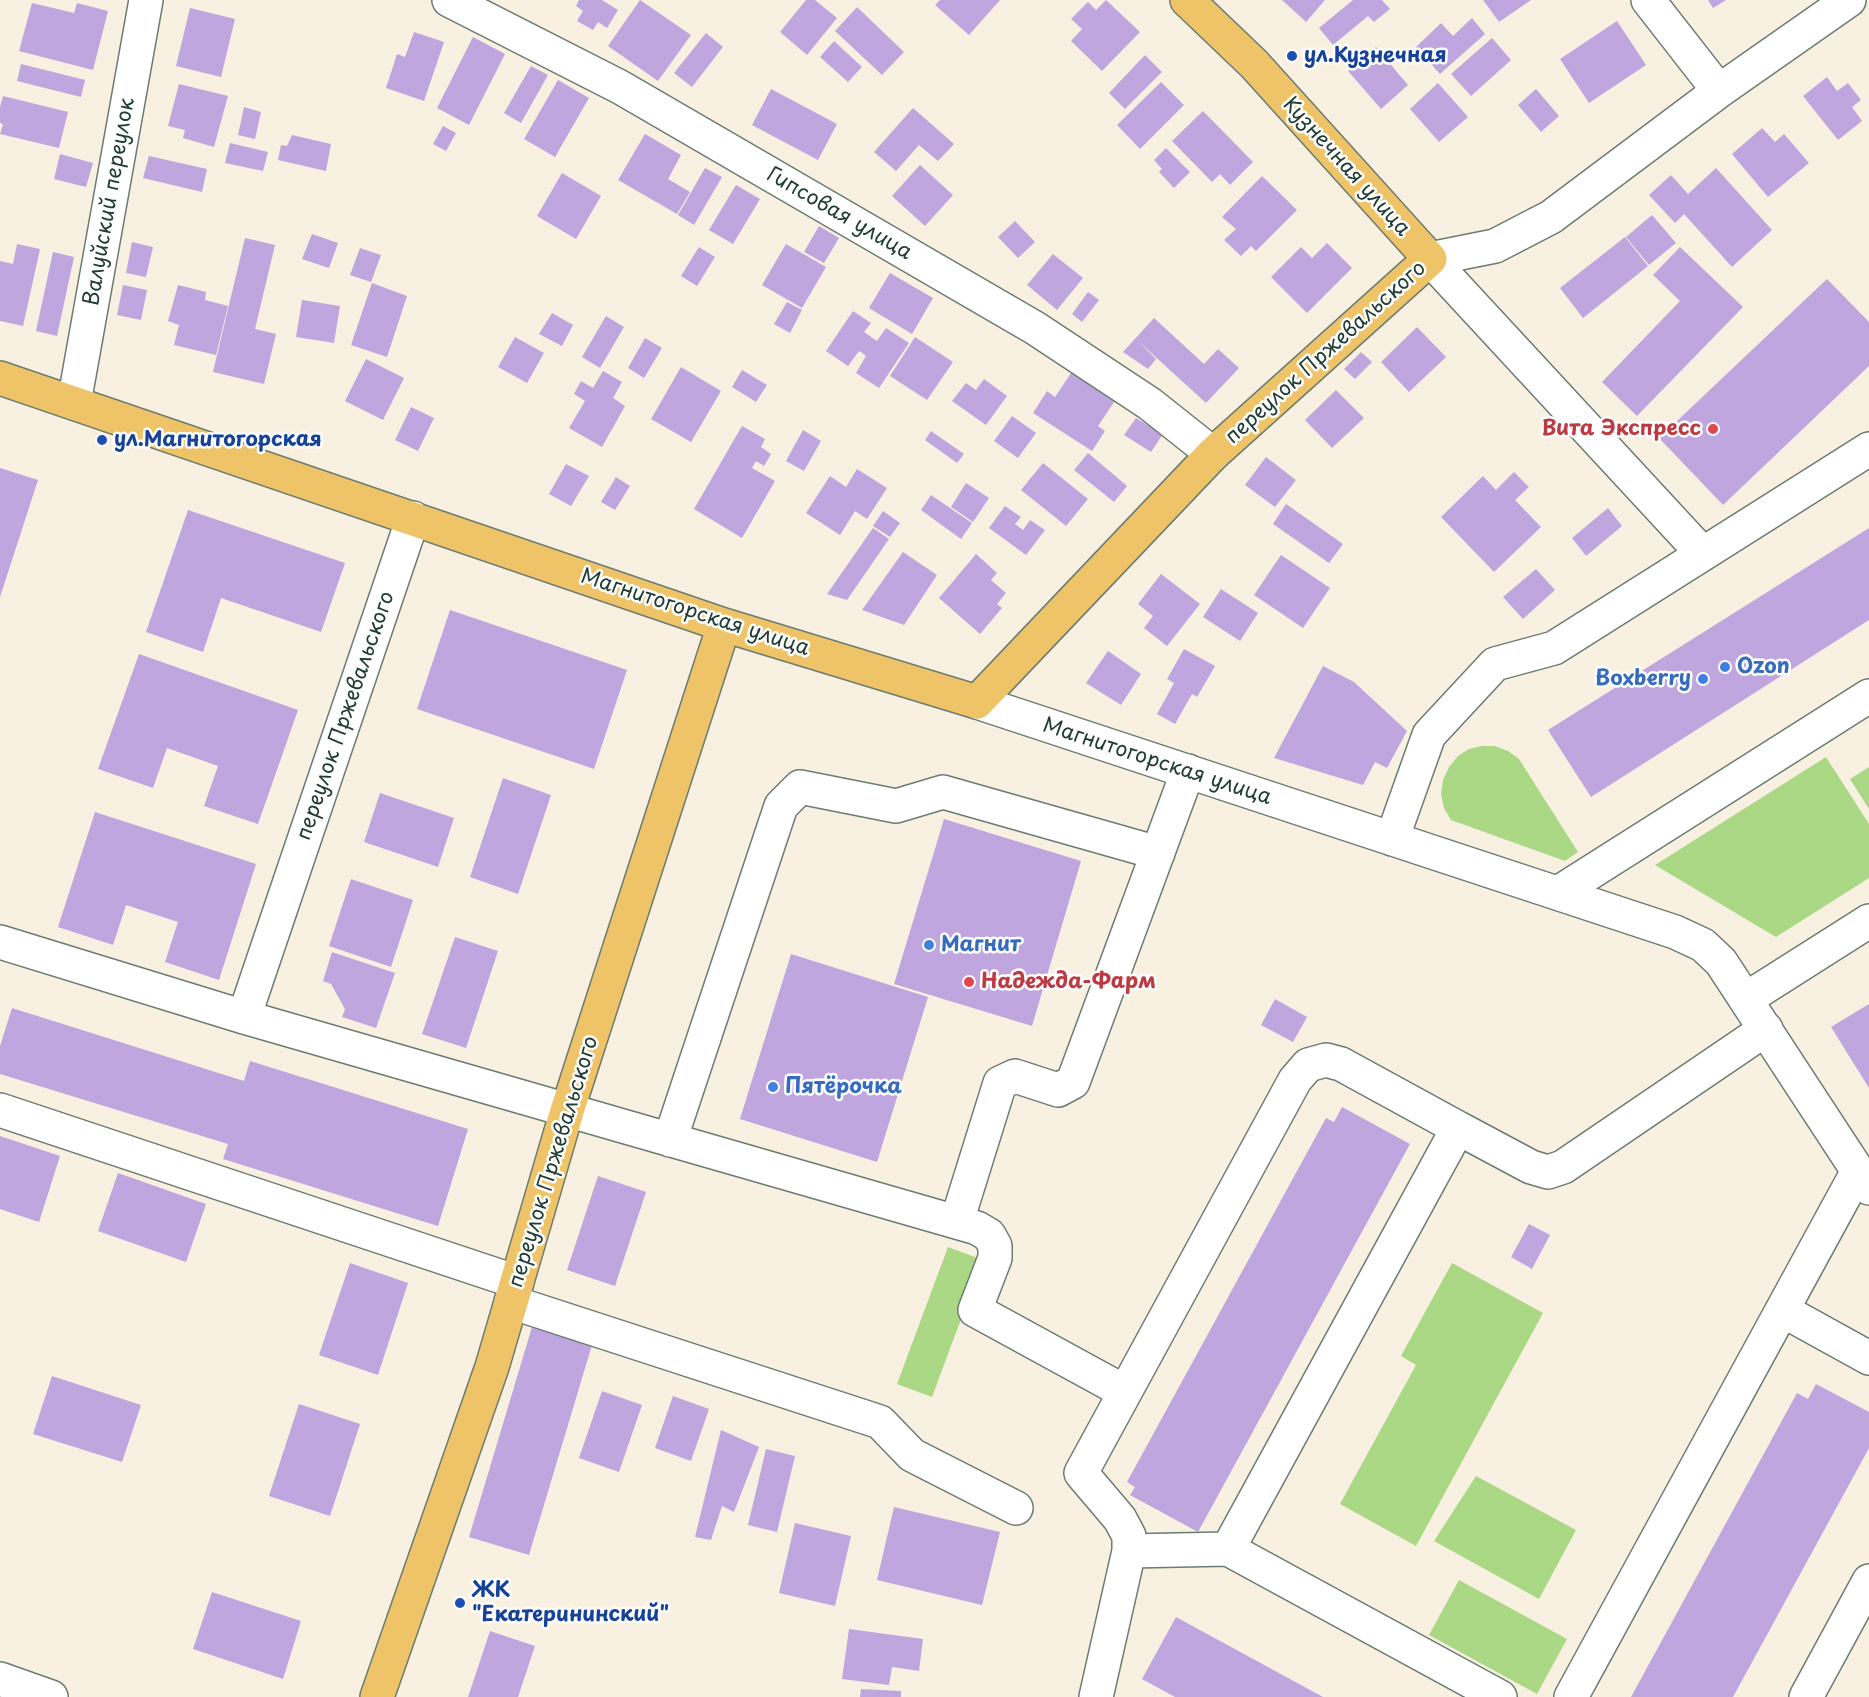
<!DOCTYPE html>
<html>
<head>
<meta charset="utf-8">
<style>
  body { margin:0 }
  canvas { display:block; background:#f8f0e1 }
</style>
</head>
<body>
<canvas width="1869" height="1697"></canvas>
<script>
const context = document.querySelector('canvas').getContext('2d');
context.lineJoin = 'round';
function fill(path, color) {
  context.fillStyle = color;
  context.fill(path, 'evenodd');
}
function poly(rows) {
  const path = new Path2D();
  for (const r of rows) {
    path.moveTo(r[0], r[1]);
    for (let i = 2; i < r.length; i += 2) path.lineTo(r[i], r[i + 1]);
  }
  return path;
}
function strokePath(path, color, width, dash) {
  context.strokeStyle = color;
  context.lineWidth = width;
  context.lineCap = dash ? 'butt' : 'round';
  context.setLineDash(dash || []);
  context.stroke(path);
}
function label(font, color, halo, rows, align = 'center') {
  context.font = font + ' "Playpen Sans",sans-serif';
  context.lineWidth = 5;
  context.setLineDash([]);
  context.textBaseline = 'middle';
  context.strokeStyle = halo;
  context.fillStyle = color;
  for (const [text, x, y, turn = 0] of rows) {
    context.save();
    context.translate(x, y);
    context.rotate((+turn || 0) * Math.PI / 180);
    context.textAlign = isNaN(turn) ? turn : align;
    if (halo) context.strokeText(text, 0, 0);
    context.fillText(text, 0, 0);
    context.restore();
  }
}
fill(poly([
  [1482,746,1495,746,1508,751,1519,759,1578,852,1565,861,1451,820,1444,808,1441,794,1443,780,1449,767,1458,756,1469,749],
  [1826,757,1869,824,1869,878,1776,937,1655,865],
  [1869,767,1869,809,1850,779],
  [948,1247,983,1260,932,1397,897,1384],
  [1452,1263,1543,1313,1416,1546,1340,1504,1416,1365,1401,1356],
  [1476,1476,1576,1530,1539,1599,1434,1541],
  [1459,1580,1567,1639,1537,1694,1429,1635]
]), '#abd884');
fill(poly([
  [579,0,602,0,618,10,607,28,598,22,593,30,577,21,583,11,576,6],
  [640,0,691,35,658,81,608,46],
  [806,0,815,0,837,18,807,55,780,32],
  [940,0,1000,0,969,35,935,5],
  [1106,0,1140,32,1102,71,1071,41,1082,29,1071,19,1088,2,1096,10],
  [1282,0,1325,0,1306,22],
  [1353,0,1382,0,1390,9,1374,22,1368,16,1333,45,1319,28],
  [1483,0,1531,0,1499,22],
  [1708,0,1726,0,1713,8],
  [32,3,74,13,77,3,108,11,93,70,19,51],
  [857,7,904,52,882,75,835,31],
  [190,8,235,19,221,77,176,66],
  [1472,18,1485,34,1440,74,1416,47,1441,23,1453,36],
  [1617,21,1646,65,1589,103,1560,59],
  [414,32,444,42,424,101,386,88,397,54,405,57],
  [706,33,723,47,692,87,674,73],
  [473,37,505,54,469,125,437,108],
  [1492,38,1511,60,1471,96,1451,74],
  [834,41,862,67,848,82,820,57],
  [1376,47,1408,85,1381,109,1348,71],
  [1145,55,1162,72,1125,109,1109,93],
  [21,64,85,80,81,97,17,81],
  [531,66,548,75,521,123,504,113],
  [1827,77,1837,91,1848,83,1861,100,1852,107,1862,121,1838,140,1803,96],
  [558,80,589,98,555,157,524,139],
  [1161,82,1184,105,1140,149,1117,125],
  [1438,83,1468,117,1439,142,1410,109],
  [179,84,228,96,214,147,183,138,185,130,168,126],
  [771,89,837,124,818,160,752,125],
  [1536,89,1559,116,1541,132,1518,105],
  [3,96,68,112,59,148,0,134,3,124,0,123,0,107],
  [244,107,261,112,255,139,238,135],
  [913,108,954,144,938,161,919,145,896,171,874,152],
  [1203,111,1253,162,1230,185,1220,174,1212,182,1172,141],
  [443,126,456,133,446,151,433,144],
  [1762,128,1775,142,1784,134,1809,163,1768,197,1732,154],
  [645,134,681,155,668,179,690,192,677,214,618,180],
  [292,135,331,144,326,171,278,160,281,145,287,146],
  [230,143,268,152,263,171,225,163],
  [1166,148,1190,172,1174,188,1159,172,1162,169,1154,160],
  [60,154,93,163,86,187,54,179],
  [149,156,207,169,202,192,143,178],
  [920,165,953,195,925,226,892,196],
  [705,168,722,177,694,225,678,215],
  [1716,168,1772,230,1732,267,1684,214,1675,223,1649,195,1671,175,1688,194],
  [562,173,601,196,576,239,537,216],
  [1262,176,1297,210,1256,251,1251,246,1241,256,1224,240,1236,229,1222,217],
  [736,185,760,199,733,244,709,230],
  [1652,215,1676,243,1649,265,1626,237],
  [1015,221,1035,242,1018,258,998,237],
  [819,226,839,238,824,263,804,252],
  [312,234,338,243,329,268,302,259],
  [1625,237,1648,266,1583,318,1560,288],
  [245,238,275,245,255,329,276,334,264,384,213,372],
  [132,242,153,247,146,277,126,273],
  [1327,243,1352,268,1307,313,1271,277,1301,247,1312,258],
  [17,244,40,249,23,326,0,321,0,261,13,264],
  [786,244,826,267,802,308,762,285],
  [699,247,715,257,697,286,681,276],
  [1680,247,1743,307,1637,416,1602,382,1680,301,1653,275],
  [360,248,381,255,371,282,350,275],
  [53,252,74,257,57,336,36,331],
  [1053,254,1083,278,1057,310,1027,285],
  [890,273,933,298,912,334,869,308],
  [1827,279,1869,322,1869,366,1723,505,1659,438],
  [372,283,407,296,387,357,351,345],
  [123,285,147,290,141,320,117,315],
  [178,285,206,292,205,300,228,306,216,355,174,345,179,325,168,321],
  [1088,292,1099,300,1082,322,1072,314],
  [302,300,340,306,334,343,296,337],
  [787,302,802,310,790,333,774,324],
  [853,311,871,323,864,332,877,341,886,328,909,343,879,388,856,373,866,356,861,352,859,351,848,366,826,351],
  [552,313,573,325,562,346,539,334],
  [606,316,624,327,600,368,582,357],
  [1154,318,1204,364,1218,349,1239,368,1206,403,1138,341,1156,359,1148,369,1123,352],
  [1417,327,1446,357,1409,392,1381,362],
  [515,337,544,353,527,383,498,367],
  [915,337,953,362,927,400,890,376],
  [645,338,662,348,644,378,628,368],
  [1361,352,1372,362,1355,379,1344,369],
  [366,359,404,378,383,420,345,401],
  [681,367,721,391,691,442,651,419],
  [742,370,767,385,756,402,732,387],
  [1073,370,1116,399,1098,426,1105,431,1092,451,1033,413,1047,391,1055,397],
  [603,371,622,382,613,398,625,406,602,447,569,428,585,401,574,394,581,381,593,388],
  [984,379,1007,396,986,425,952,401,966,383,976,390],
  [1336,390,1364,418,1332,448,1305,420],
  [411,407,434,418,418,451,395,440],
  [1012,416,1036,433,1018,458,994,441],
  [1136,418,1163,434,1151,452,1124,435],
  [742,426,765,439,761,447,771,454,764,466,756,461,752,468,775,481,742,538,694,509],
  [803,430,821,441,804,471,786,461],
  [931,431,964,454,957,463,925,440],
  [1088,453,1127,486,1114,502,1074,470],
  [1266,457,1296,480,1275,507,1245,485],
  [1043,463,1088,499,1066,526,1021,490],
  [566,464,589,476,571,506,549,494],
  [0,468,38,480,0,597],
  [857,469,887,488,867,519,855,511,840,535,806,513,830,476,846,487],
  [1514,472,1529,487,1515,500,1541,527,1494,572,1441,517,1483,476,1496,490],
  [616,477,630,486,615,510,601,502],
  [966,483,989,498,973,522,951,507],
  [931,495,972,523,961,539,921,510],
  [1286,504,1343,544,1329,563,1273,524],
  [1005,506,1021,517,1015,524,1023,530,1030,520,1045,530,1026,555,989,528],
  [1608,508,1622,526,1586,556,1572,538],
  [188,510,345,563,321,632,221,598,203,652,146,632],
  [883,511,900,523,890,537,873,526],
  [873,528,889,539,847,600,827,594],
  [1869,528,1869,620,1591,797,1548,730],
  [903,552,937,575,904,625,862,610],
  [976,554,997,573,991,580,1006,593,997,604,1002,608,980,634,939,598],
  [1281,555,1330,588,1303,628,1254,595],
  [1536,569,1555,590,1523,619,1503,597],
  [1161,574,1200,604,1167,646,1144,628,1153,616,1138,604],
  [1221,589,1258,613,1240,641,1203,617],
  [450,610,627,670,594,769,417,709],
  [1184,649,1215,666,1197,697,1192,694,1175,724,1157,714,1174,683,1167,679],
  [1108,651,1141,674,1121,705,1086,683],
  [139,654,298,710,258,824,204,806,218,766,167,748,153,788,98,769],
  [1323,666,1354,682,1407,731,1387,768,1375,762,1363,785,1274,758],
  [503,778,551,795,518,894,470,877],
  [380,793,454,818,438,867,364,842],
  [95,812,256,864,219,980,165,962,178,922,126,905,113,945,58,927],
  [944,819,1081,861,1032,1026,894,984],
  [351,879,413,900,391,967,329,946],
  [455,937,498,951,466,1048,422,1034],
  [332,952,395,973,376,1028,342,1017,345,1009,331,984,323,981],
  [791,954,928,997,877,1162,740,1119],
  [1275,999,1307,1017,1293,1042,1261,1025],
  [1869,1004,1869,1088,1831,1027],
  [12,1008,244,1081,250,1061,468,1129,438,1226,223,1159,228,1144,0,1074,0,1046],
  [1342,1107,1410,1144,1198,1532,1130,1495,1135,1487,1127,1482,1326,1118,1334,1122],
  [0,1136,60,1156,39,1222,0,1209],
  [118,1173,206,1204,186,1262,98,1231],
  [598,1176,646,1192,615,1286,567,1270],
  [1529,1224,1550,1235,1532,1269,1511,1257],
  [350,1263,408,1283,378,1375,319,1355],
  [532,1327,592,1345,529,1555,469,1537],
  [52,1376,141,1405,122,1462,33,1434],
  [1816,1384,1869,1412,1869,1448,1733,1697,1631,1697,1797,1393,1808,1399],
  [602,1391,642,1405,619,1472,579,1458],
  [673,1396,709,1409,691,1461,655,1448],
  [299,1404,360,1424,330,1516,269,1496],
  [721,1430,759,1447,734,1512,722,1506,711,1540,695,1537],
  [766,1449,795,1456,777,1532,748,1525],
  [894,1507,1000,1532,982,1605,877,1580],
  [795,1523,851,1536,835,1606,779,1593],
  [212,1592,301,1621,283,1679,193,1649],
  [1176,1617,1323,1697,1175,1697,1142,1679],
  [849,1629,923,1639,919,1671,892,1667,889,1685,842,1679],
  [490,1631,535,1646,518,1697,468,1697],
  [861,1689,901,1691,901,1697,860,1697]
]), '#bfa6df');
const minor = poly([
  [449,0,620,87,1035,328,1150,404,1213,454],
  [1648,0,1719,91],
  [1430,259,1495,246,1551,217,1719,91,1849,0],
  [1430,259,1703,554],
  [74,403,146,0],
  [977,702,1675,932,1703,945,1721,962,1869,1188],
  [1392,839,1429,735,1495,664,1554,648,1869,449],
  [1558,893,1869,696],
  [0,942,244,1017,977,1228,989,1235,995,1246,995,1258,975,1310,1125,1392],
  [1746,999,1869,921],
  [244,1017,413,518],
  [0,1110,517,1282],
  [670,1140,781,806,800,787,896,806,943,792,1158,853],
  [957,1221,1000,1083,1015,1076,1058,1090,1073,1082,1188,771],
  [511,1302,880,1422,912,1455,1016,1508],
  [1782,1310,1869,1358],
  [1228,1549,1458,1128,1531,1167,1548,1172,1563,1167,1766,1029],
  [1129,1551,1228,1549,1500,1697],
  [0,1679,51,1697],
  [1096,1697,1129,1551,1129,1536,1120,1519,1081,1473,1295,1080,1308,1065,1326,1060,1341,1064,1458,1128],
  [1571,1697,1858,1171],
  [1806,1697,1869,1581]
]);
const major = poly([
  [0,378,724,625,977,702,1213,454,1430,259,1254,64,1187,0],
  [377,1697,492,1367,567,1111,724,625]
]);
strokePath(minor, '#6b7c71', 36);
strokePath(major, '#6b7c71', 36);
strokePath(minor, '#fff', 33);
strokePath(major, '#efc469', 33);
for (const [x, y, r, color] of [
  [1292,56,6,"#1a4fb4"],
  [1713,429,6,"#e0444e"],
  [102,440,6,"#1a4fb4"],
  [1725,667,6,"#3f7fe0"],
  [1703,679,6,"#3f7fe0"],
  [929,945,6,"#3f7fe0"],
  [969,982,6,"#e0444e"],
  [773,1087,6,"#3f7fe0"],
  [460,1603,6,"#1a4fb4"]
]) {
  const dot = new Path2D();
  dot.arc(x, y, r, 0, 2 * Math.PI);
  context.fillStyle = color;
  context.fill(dot);
  strokePath(dot, '#fff', 2);
}
label('bold 21px', '#164399', '#fff', [
  ["ул.Кузнечная",1304,56],
  ["ул.Магнитогорская",114,440],
  ["ЖК",472,1591],
  ["\"Екатерининский\"",472,1615]
], 'left');
label('21px', '#1f3d34', '#fff', [
  ["Кузнечная улица",1346,167,48],
  ["Валуйский переулок",110,202,-80],
  ["Гипсовая улица",839,214,30],
  ["переулок Пржевальского",1326,353,-42],
  ["Магнитогорская улица",695,613,18],
  ["переулок Пржевальского",346,716,-71],
  ["Магнитогорская улица",1157,762,18],
  ["переулок Пржевальского",554,1162,-73]
]);
label('bold 21px', '#be3a42', '#fff', [
  ["Вита Экспресс",1701,429],
  ["Надежда-Фарм",981,982,"left"]
], 'right');
label('bold 21px', '#366cbe', '#fff', [
  ["Ozon",1737,667],
  ["Boxberry",1691,679,"right"],
  ["Магнит",941,945],
  ["Пятёрочка",785,1087]
], 'left');
</script>
</body>
</html>
